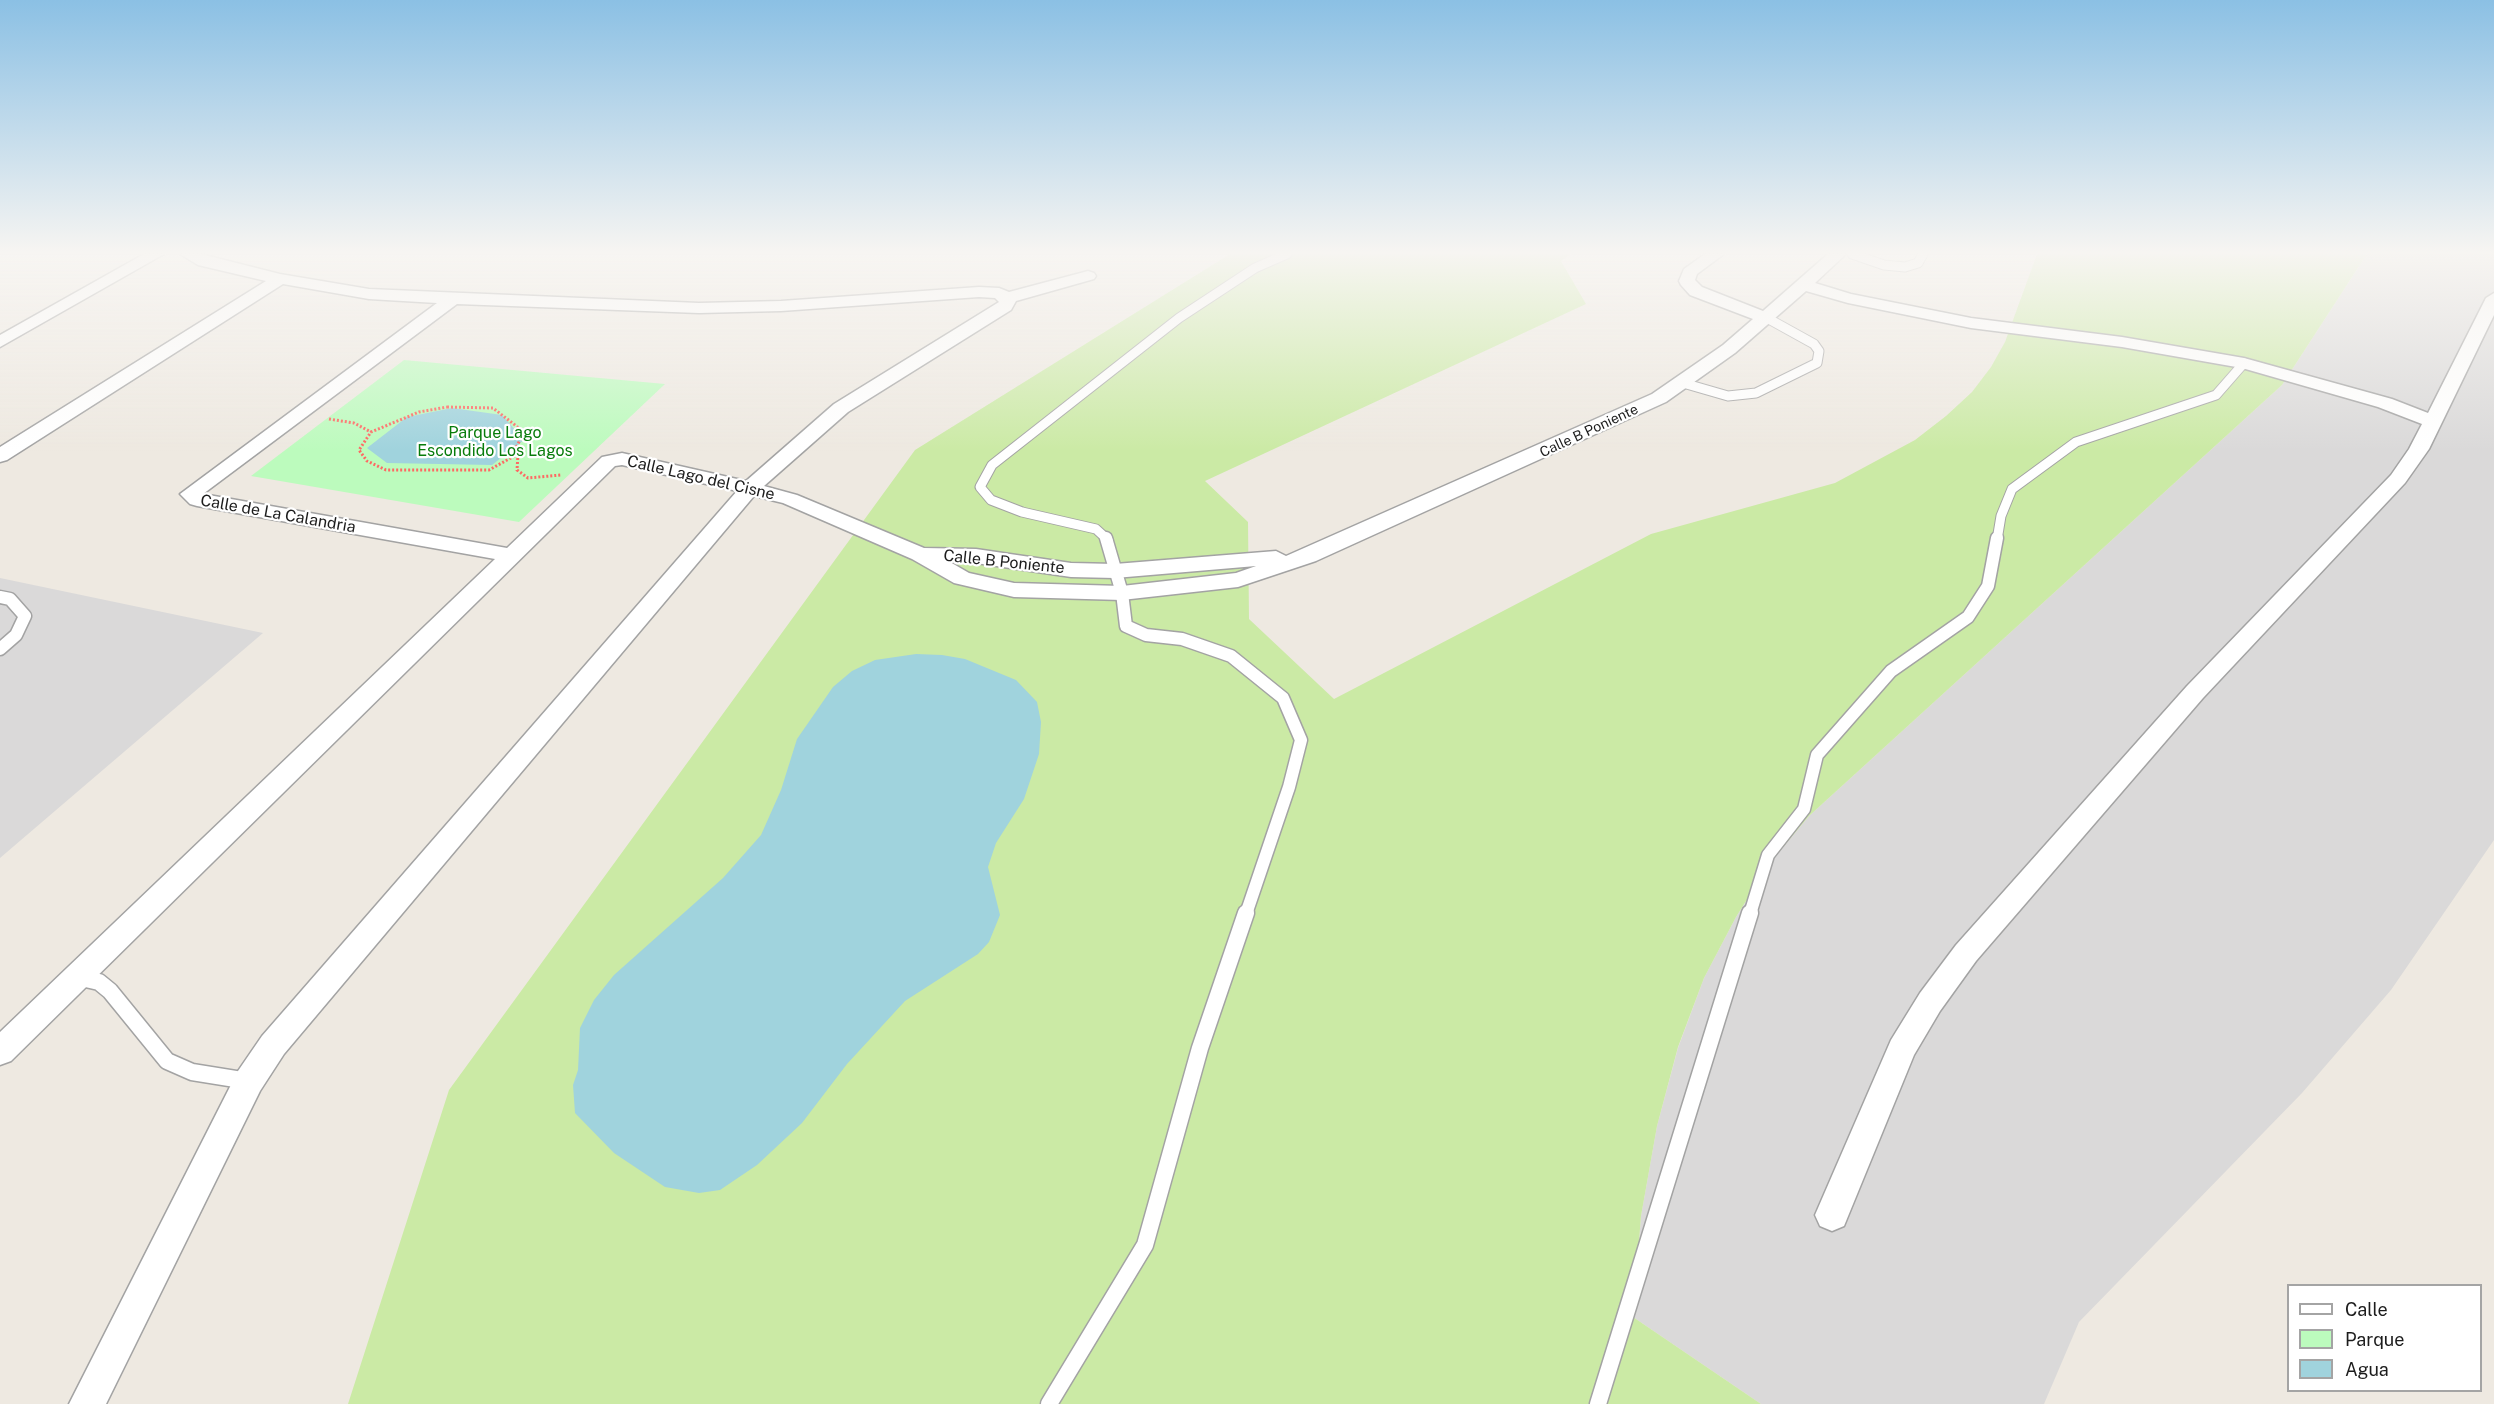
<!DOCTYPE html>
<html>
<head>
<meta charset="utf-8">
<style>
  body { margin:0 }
  #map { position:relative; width:2494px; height:1404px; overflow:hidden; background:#eee9e1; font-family:"Public Sans",sans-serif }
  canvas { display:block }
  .legend { position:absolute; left:2287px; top:1284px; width:195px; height:108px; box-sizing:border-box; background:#fff; border:2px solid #a4a4a4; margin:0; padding:8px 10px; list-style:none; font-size:18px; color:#1c1c1c }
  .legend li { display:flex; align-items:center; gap:12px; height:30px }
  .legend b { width:30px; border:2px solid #a4a4a4 }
</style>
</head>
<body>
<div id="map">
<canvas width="2494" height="1404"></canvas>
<ul class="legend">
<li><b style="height:8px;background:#fff"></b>Calle</li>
<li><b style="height:16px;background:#bcfbbd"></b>Parque</li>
<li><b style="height:16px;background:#a0d3dd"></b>Agua</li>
</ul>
</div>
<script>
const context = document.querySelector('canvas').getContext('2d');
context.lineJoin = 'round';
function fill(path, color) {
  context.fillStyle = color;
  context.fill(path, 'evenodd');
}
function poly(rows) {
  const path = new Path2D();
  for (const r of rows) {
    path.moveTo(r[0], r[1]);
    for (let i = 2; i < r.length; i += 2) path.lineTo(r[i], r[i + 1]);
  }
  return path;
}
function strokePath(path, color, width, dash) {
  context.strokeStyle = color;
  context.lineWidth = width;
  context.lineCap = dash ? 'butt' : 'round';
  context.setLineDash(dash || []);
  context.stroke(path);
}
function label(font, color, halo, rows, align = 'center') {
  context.font = font + ' "Public Sans",sans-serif';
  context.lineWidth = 4.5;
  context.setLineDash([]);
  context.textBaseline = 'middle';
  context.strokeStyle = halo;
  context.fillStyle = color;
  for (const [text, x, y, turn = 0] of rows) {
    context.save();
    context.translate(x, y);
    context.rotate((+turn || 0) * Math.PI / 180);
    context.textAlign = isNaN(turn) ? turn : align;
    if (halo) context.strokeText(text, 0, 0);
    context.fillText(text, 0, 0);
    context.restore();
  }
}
fill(poly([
  [2367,254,2494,254,2494,840,2391,990,2302,1093,2079,1322,2044,1404,1761,1404,1633,1317,1641,1216,1657,1126,1678,1048,1704,978,1736,917,1770,863,1809,816,2282,385],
  [0,578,263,633,0,858]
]), '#dad9d9');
fill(poly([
  [1230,254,1571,254,1561,261,1586,304,1205,481,1248,522,1249,619,1334,699,1651,534,1835,483,1915,440,1946,416,1972,392,1991,367,2005,342,2037,254,2367,254,2282,385,1809,816,1770,863,1736,917,1704,978,1678,1047,1657,1126,1641,1216,1633,1317,1761,1404,348,1404,449,1090,915,450]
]), '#cbeaa5');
fill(poly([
  [404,360,665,384,519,522,251,476]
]), '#bcfbbd');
fill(poly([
  [452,408,502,415,524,440,492,465,387,463,367,448,407,417],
  [916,654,942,655,965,659,1016,680,1037,702,1041,722,1039,754,1024,799,996,843,988,867,1000,915,989,942,978,954,905,1001,847,1064,802,1123,757,1165,720,1190,699,1193,665,1187,614,1153,575,1113,573,1085,578,1070,580,1028,594,1000,614,975,723,878,761,835,781,790,797,739,833,687,852,671,875,660]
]), '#a0d3dd');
const laneFar2 = poly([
  [1852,254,1884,265,1905,267,1918,263,1923,254],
  [1683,383,1728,396,1756,393,1817,363,1819,351,1814,344,1767,318],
  [1108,540,1096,529,1022,512,991,500,980,487,992,465,1179,318,1255,268,1287,254],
  [1997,540,2001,516,2012,489,2076,442,2216,395,2244,363]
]);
const laneFar1 = poly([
  [1106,538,1122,593,1126,626,1146,635,1182,639,1231,656,1283,698,1301,740,1289,787,1246,914],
  [0,597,10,599,25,616,16,635,0,649],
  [1750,914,1768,855,1804,809,1817,755,1891,671,1968,617,1988,586,1997,538]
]);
const lane = poly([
  [77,977,99,982,110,991,167,1061,192,1072,248,1081],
  [1049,1404,1145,1245,1200,1048,1246,913],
  [1598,1404,1750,913]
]);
const street = poly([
  [144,254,164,254,0,347,0,335,144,254],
  [180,254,201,254,280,274,369,289,699,303,781,301,979,287,999,288,1009,292,1088,271,1094,273,1096,276,1094,279,1016,301,1011,310,848,412,764,486,797,495,924,548,976,549,1071,563,1115,564,1276,551,1286,556,1652,394,1723,345,1753,319,1690,295,1681,285,1679,281,1684,269,1705,254,1724,254,1697,274,1695,280,1702,287,1763,311,1828,254,1846,254,1815,283,1851,294,1971,318,2122,337,2244,358,2392,399,2428,413,2486,298,2494,293,2494,315,2429,449,2405,483,2203,698,1976,961,1940,1011,1914,1055,1844,1226,1832,1231,1820,1226,1815,1215,1891,1040,1920,993,1956,945,2187,686,2391,475,2409,449,2422,424,2378,407,2242,368,2122,347,1971,328,1848,303,1806,291,1735,353,1666,402,1316,561,1238,587,1122,600,1014,597,954,583,912,559,783,503,754,496,284,1054,260,1091,106,1404,69,1404,238,1071,262,1036,737,491,622,465,615,466,11,1061,0,1065,0,1032,495,559,197,506,190,504,180,494,437,303,369,299,283,284,7,460,0,462,0,447,266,281,198,265,180,254],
  [979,297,995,298,999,302,834,404,746,481,622,453,602,457,507,548,203,494,457,304,699,313,781,311,979,297],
  [950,562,976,563,1071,577,1115,578,1256,566,1236,573,1122,586,1014,583,969,573,950,562]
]);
strokePath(laneFar2, '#a3a3a3', 11);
strokePath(laneFar1, '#a3a3a3', 15);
strokePath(lane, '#a3a3a3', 19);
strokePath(street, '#a3a3a3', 3);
strokePath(poly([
  [447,407,493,408,524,432,514,452,518,454,489,470,386,470,367,461,359,450,371,432,419,412,447,407],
  [329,419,354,423,371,432],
  [518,454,517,470,528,478,561,475]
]), '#fe6963', 3, [2, 2]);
strokePath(laneFar2, '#fff', 9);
strokePath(laneFar1, '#fff', 12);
strokePath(lane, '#fff', 16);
fill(street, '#fff');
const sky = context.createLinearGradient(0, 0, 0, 451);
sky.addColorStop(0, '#8bc0e4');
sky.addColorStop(0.56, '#f7f5f2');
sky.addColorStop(1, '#f7f5f200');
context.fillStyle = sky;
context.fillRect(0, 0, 2494, 451);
label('14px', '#1c1c1c', '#fff', [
  ["Calle B Poniente",1589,431,-25]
]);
label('16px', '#087c0b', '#fff', [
  ["Parque Lago",495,433],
  ["Escondido Los Lagos",495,451]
]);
label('16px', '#1c1c1c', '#fff', [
  ["Calle Lago del Cisne",701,478,13],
  ["Calle de La Calandria",278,514,10],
  ["Calle B Poniente",1004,562,6]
]);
</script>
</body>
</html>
